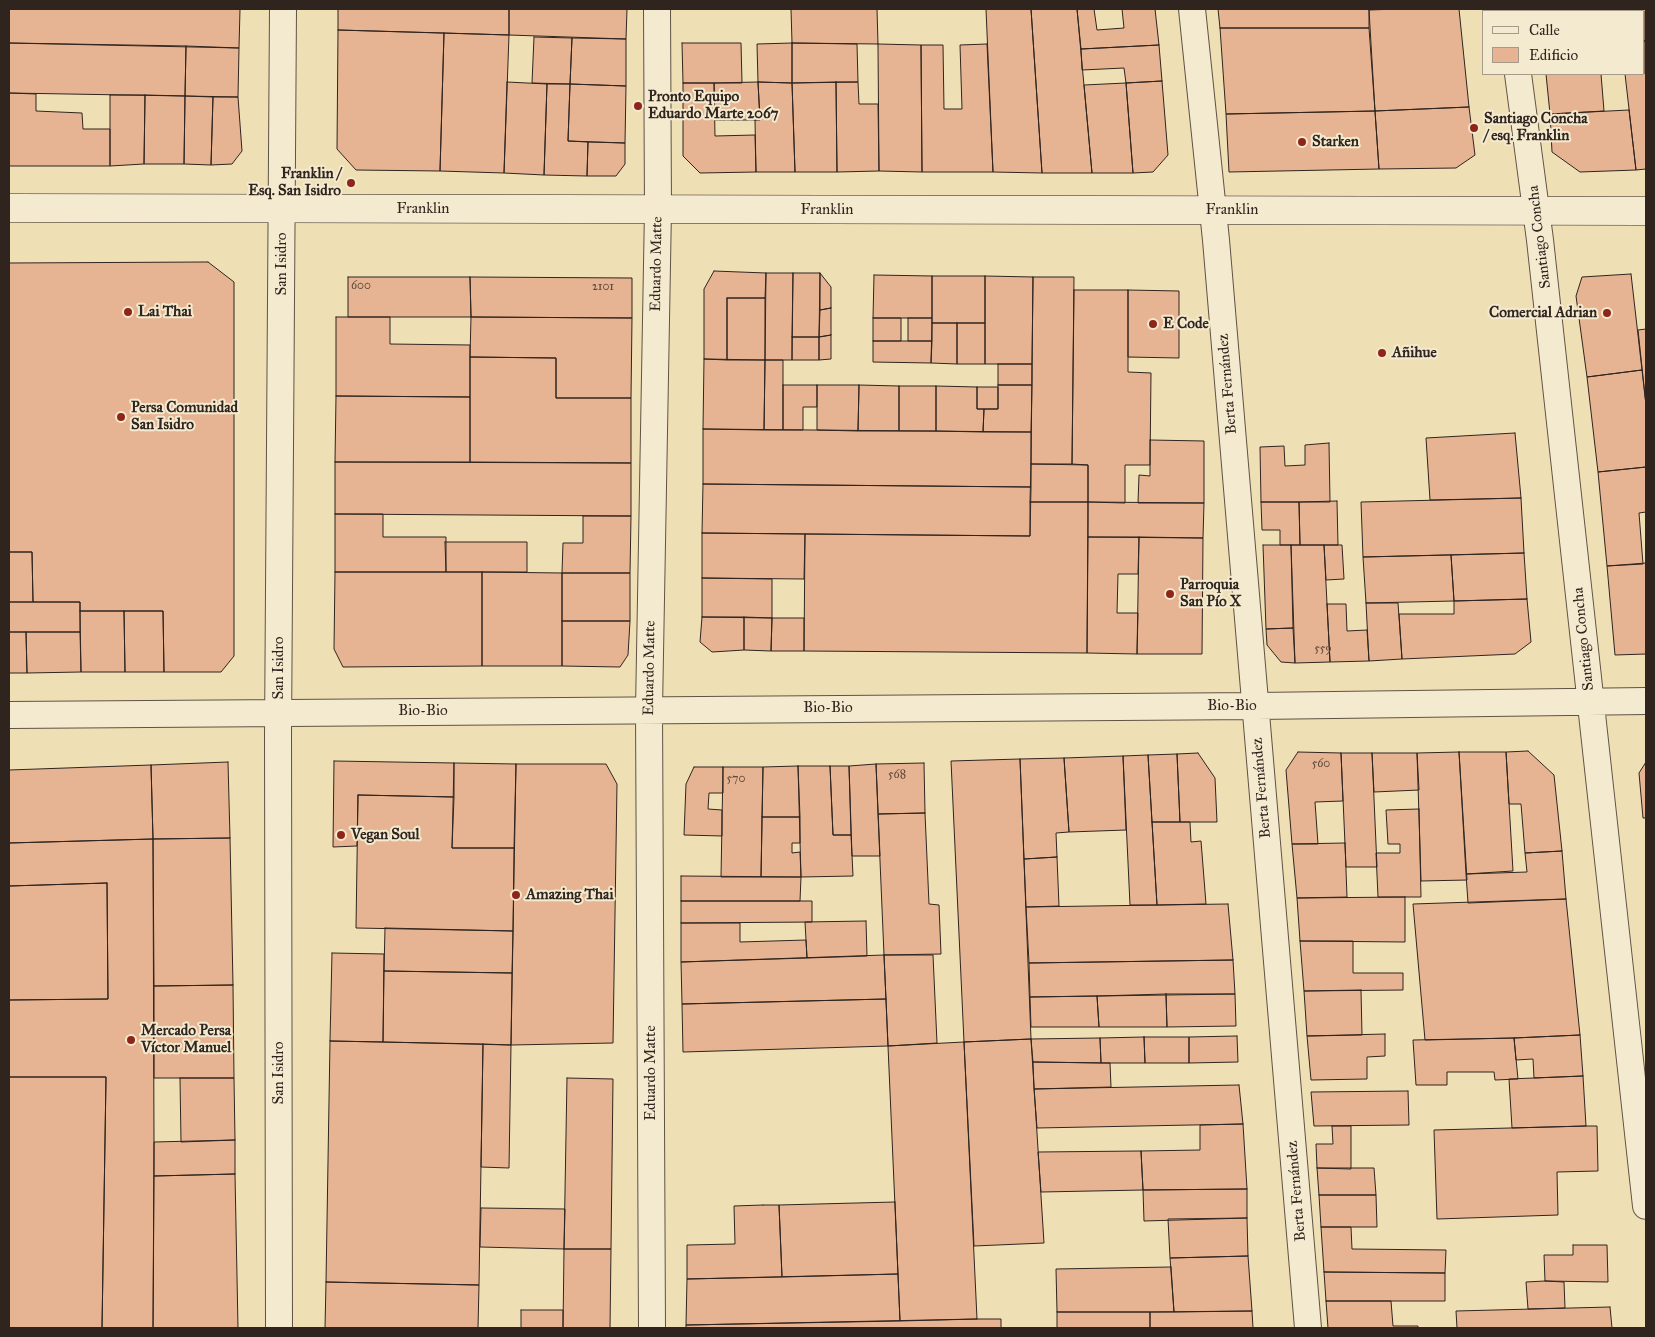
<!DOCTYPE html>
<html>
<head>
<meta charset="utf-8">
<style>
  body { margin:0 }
  #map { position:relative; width:1655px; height:1337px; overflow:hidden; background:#eedfb5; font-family:"IM FELL Great Primer",serif }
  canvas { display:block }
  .frame { position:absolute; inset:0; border:10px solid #30241e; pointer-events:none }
  .legend { position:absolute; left:1482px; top:10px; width:162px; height:65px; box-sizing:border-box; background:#f4eacf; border:1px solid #a69b88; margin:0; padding:6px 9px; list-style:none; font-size:15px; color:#30241e }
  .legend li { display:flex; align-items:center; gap:10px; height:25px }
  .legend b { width:25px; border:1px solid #a69b88 }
</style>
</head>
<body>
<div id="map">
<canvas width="1655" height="1337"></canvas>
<div class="frame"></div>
<ul class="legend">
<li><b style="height:6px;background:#f4eacf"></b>Calle</li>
<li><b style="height:14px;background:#e6b492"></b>Edificio</li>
</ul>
</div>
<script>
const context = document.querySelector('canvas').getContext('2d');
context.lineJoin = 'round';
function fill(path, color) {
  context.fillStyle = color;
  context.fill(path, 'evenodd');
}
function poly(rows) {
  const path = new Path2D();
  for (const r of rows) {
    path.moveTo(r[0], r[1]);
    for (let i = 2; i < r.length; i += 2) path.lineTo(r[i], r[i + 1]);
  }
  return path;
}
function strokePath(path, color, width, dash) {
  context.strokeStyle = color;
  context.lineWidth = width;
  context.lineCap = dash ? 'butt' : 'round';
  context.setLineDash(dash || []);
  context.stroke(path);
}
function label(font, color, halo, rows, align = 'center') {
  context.font = font + ' "IM FELL Great Primer",serif';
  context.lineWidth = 4;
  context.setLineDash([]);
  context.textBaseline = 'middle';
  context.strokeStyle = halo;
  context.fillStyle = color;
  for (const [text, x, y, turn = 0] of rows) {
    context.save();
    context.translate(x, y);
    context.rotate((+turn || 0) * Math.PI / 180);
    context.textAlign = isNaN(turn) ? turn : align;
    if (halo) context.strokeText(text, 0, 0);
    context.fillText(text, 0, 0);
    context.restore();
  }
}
const building = poly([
  [9,9,240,9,239,48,9,43,9,9],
  [338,9,509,9,509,35,338,30,338,9],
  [509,9,627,9,626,39,509,35,509,9],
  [791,9,877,9,878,44,792,43,791,9],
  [986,9,1031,9,1042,173,993,172,986,9],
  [1031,9,1077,9,1092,173,1042,173,1031,9],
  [1077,9,1094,9,1097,30,1124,28,1122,9,1155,9,1159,45,1081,49,1077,9],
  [1218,9,1369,9,1369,28,1220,28,1218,9],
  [1399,9,1459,9,1469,107,1375,111,1369,10,1399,9],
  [1540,9,1637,9,1637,11,1541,11,1540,9],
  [1637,9,1646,9,1646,41,1644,41,1644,11,1637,11,1637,9],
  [1220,28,1369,28,1375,111,1226,114,1220,28],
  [338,30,444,33,440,171,356,170,337,149,338,30],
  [444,33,509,35,504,173,440,171,444,33],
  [534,37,572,38,570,84,532,83,534,37],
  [572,38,626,39,626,86,570,84,572,38],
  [1644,41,1646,41,1646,169,1636,170,1625,74,1644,74,1644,41],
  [9,43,186,46,185,96,9,93,9,43],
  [682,43,741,43,742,83,683,83,682,43],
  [792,43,792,83,758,82,757,44,792,43],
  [792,43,857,44,858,82,792,83,792,43],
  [878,44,921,45,922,172,879,171,878,44],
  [987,44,993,172,922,172,921,45,943,45,944,109,962,109,960,45,987,44],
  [1159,45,1162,81,1126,83,1124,68,1082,70,1081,49,1159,45],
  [186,46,239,48,238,97,185,96,186,46],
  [1546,74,1601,74,1604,111,1550,114,1546,74],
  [1162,81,1168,155,1153,172,1133,173,1126,83,1162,81],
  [507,82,547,84,544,175,504,173,507,82],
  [758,82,792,83,795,172,756,172,755,120,760,120,758,82],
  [758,82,760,120,715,120,714,83,758,82],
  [836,82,837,172,795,172,792,83,836,82],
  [836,82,858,82,859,104,878,104,879,171,837,172,836,82],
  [683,83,714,83,715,136,755,135,756,172,700,173,683,156,683,83],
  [1126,83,1133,173,1092,173,1084,85,1126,83],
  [547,84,570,84,568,141,588,142,587,176,544,175,547,84],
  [570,84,626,86,625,143,568,141,570,84],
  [9,93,36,94,36,111,82,113,83,129,110,129,110,166,9,166,9,93],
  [110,95,145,95,144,164,110,166,110,95],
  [145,95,185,96,184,164,144,164,145,95],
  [185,96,213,97,211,165,184,164,185,96],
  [213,97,238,97,242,151,232,164,211,165,213,97],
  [1469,107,1475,155,1456,168,1379,169,1375,111,1469,107],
  [1629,110,1636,170,1580,172,1552,152,1550,114,1629,110],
  [1375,111,1379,169,1229,172,1226,114,1375,111],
  [588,142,625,143,625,164,616,176,587,176,588,142],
  [208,262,234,282,234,656,221,672,164,672,163,611,80,611,80,602,33,602,32,552,9,552,9,263,208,262],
  [714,271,766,273,765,298,727,298,727,360,704,359,704,289,714,271],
  [766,273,793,273,792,360,765,360,766,273],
  [793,273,820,273,819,337,792,337,793,273],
  [820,273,831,287,831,308,820,310,820,273],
  [1631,274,1642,370,1587,377,1576,296,1582,277,1631,274],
  [874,275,932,276,932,318,873,318,874,275],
  [932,276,985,276,985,323,932,323,932,276],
  [985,276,1033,277,1032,364,985,364,985,276],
  [348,277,470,277,471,317,348,317,348,277],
  [470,277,632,278,632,318,471,317,470,277],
  [1033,277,1074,277,1072,464,1031,464,1033,277],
  [1074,290,1128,290,1128,372,1151,373,1150,465,1125,465,1125,503,1088,502,1088,465,1072,464,1074,290],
  [1128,290,1179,291,1179,358,1128,357,1128,290],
  [727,298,765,298,765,360,727,360,727,298],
  [831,308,831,335,819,337,820,310,831,308],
  [336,317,390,317,390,344,470,345,470,397,336,396,336,317],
  [471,317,632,318,631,398,556,398,556,358,470,357,471,317],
  [873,318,901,318,901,341,873,341,873,318],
  [908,318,932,318,932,341,908,341,908,318],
  [932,323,957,323,957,364,931,363,932,323],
  [957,323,985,323,985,364,957,364,957,323],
  [1646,329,1646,405,1638,330,1646,329],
  [831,335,831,359,819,360,819,337,831,335],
  [792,337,819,337,819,360,792,360,792,337],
  [873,341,932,341,931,363,873,362,873,341],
  [470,357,556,358,556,398,631,398,631,463,470,462,470,357],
  [704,359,765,360,764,430,703,429,704,359],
  [765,360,783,360,783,430,764,430,765,360],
  [998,364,1032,364,1032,385,998,385,998,364],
  [1642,370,1646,405,1646,467,1598,472,1587,377,1642,370],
  [783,385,817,385,817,407,803,407,803,430,783,430,783,385],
  [817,385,859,385,858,431,817,430,817,385],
  [859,385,899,386,899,431,858,431,859,385],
  [998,385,1032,385,1031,432,983,432,984,409,998,409,998,385],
  [899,386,936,386,936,431,899,431,899,386],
  [936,386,977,387,977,409,984,409,983,432,936,431,936,386],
  [977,387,998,387,998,409,977,409,977,387],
  [336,396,470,397,470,462,335,462,336,396],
  [703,429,1031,432,1031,487,703,484,703,429],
  [1515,433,1521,498,1430,500,1426,438,1515,433],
  [1150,440,1204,441,1204,503,1138,503,1139,475,1150,476,1150,440],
  [1329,443,1330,502,1261,502,1260,447,1284,446,1285,466,1305,465,1305,445,1329,443],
  [335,462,631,463,631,516,335,514,335,462],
  [1031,464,1088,465,1088,502,1030,502,1031,464],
  [1646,467,1646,512,1639,513,1643,564,1607,566,1598,472,1646,467],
  [703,484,1031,487,1030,536,702,533,703,484],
  [1521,498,1524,553,1363,557,1361,502,1521,498],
  [1337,501,1338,545,1300,545,1299,502,1337,501],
  [1030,502,1088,502,1087,653,804,651,805,534,1030,536,1030,502],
  [1088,502,1204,503,1203,538,1088,537,1088,502],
  [1261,502,1299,502,1300,545,1280,545,1280,530,1262,530,1261,502],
  [335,514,383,514,383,537,446,537,446,572,335,572,335,514],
  [583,516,631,516,630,573,562,573,563,543,583,543,583,516],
  [702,533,805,534,804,579,702,578,702,533],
  [1088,537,1139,537,1138,574,1118,574,1117,613,1138,613,1137,654,1087,653,1088,537],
  [1139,537,1203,538,1202,654,1137,654,1139,537],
  [445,542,527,542,527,572,446,572,445,542],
  [1263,545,1291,545,1293,628,1266,629,1263,545],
  [1291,545,1324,545,1330,662,1295,663,1291,545],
  [1324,545,1342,545,1344,579,1326,580,1324,545],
  [9,552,32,552,33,602,9,602,9,552],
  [1524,553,1527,599,1454,601,1451,555,1524,553],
  [1451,555,1454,601,1366,603,1363,557,1451,555],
  [1646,563,1646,654,1615,655,1607,566,1646,563],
  [335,572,482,572,482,666,343,667,334,649,335,572],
  [482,572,562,573,562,666,482,666,482,572],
  [562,573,630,573,630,621,562,621,562,573],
  [702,578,772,579,772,618,702,617,702,578],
  [1527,599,1531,642,1515,654,1402,659,1399,614,1454,614,1454,601,1527,599],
  [9,602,80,602,80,632,9,632,9,602],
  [1366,603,1398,603,1402,659,1369,661,1366,603],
  [1327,604,1346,604,1347,631,1367,630,1369,661,1330,662,1327,604],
  [80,611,124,611,125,672,81,672,80,611],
  [124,611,163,611,164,672,125,672,124,611],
  [702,617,744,617,744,650,712,652,700,642,702,617],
  [744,617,772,618,771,651,744,650,744,617],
  [772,618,804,618,804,651,771,651,772,618],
  [562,621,630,621,628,655,620,667,562,666,562,621],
  [1293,628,1295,663,1281,662,1267,645,1266,629,1293,628],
  [9,632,26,632,27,673,9,673,9,632],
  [26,632,80,632,81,672,27,673,26,632],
  [1528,751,1554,775,1562,851,1525,853,1521,804,1509,804,1506,752,1528,751],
  [1298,752,1341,753,1343,801,1315,802,1318,844,1292,844,1286,770,1298,752],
  [1459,752,1467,880,1421,881,1417,753,1459,752],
  [1459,752,1506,752,1513,871,1466,874,1459,752],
  [1198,753,1215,778,1217,822,1180,822,1177,754,1198,753],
  [1341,753,1372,753,1377,867,1346,867,1341,753],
  [1372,753,1417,753,1419,790,1374,792,1372,753],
  [1177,754,1180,822,1152,822,1148,755,1177,754],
  [1148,755,1157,905,1130,905,1123,756,1148,755],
  [1123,756,1126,830,1069,832,1064,758,1123,756],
  [1064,758,1069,832,1056,833,1057,857,1024,859,1020,759,1064,758],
  [1020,759,1031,1039,964,1042,951,761,1020,759],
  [334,761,454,763,454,797,358,795,357,846,333,847,334,761],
  [228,762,230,838,153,839,151,765,228,762],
  [1646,762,1646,818,1643,818,1639,773,1646,762],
  [454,763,516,764,514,848,452,848,454,763],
  [924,763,925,813,878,814,876,764,924,763],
  [516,764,606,764,617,784,613,1043,511,1045,516,764],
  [876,764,880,856,852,856,849,766,876,764],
  [151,765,153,839,9,843,9,770,151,765],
  [798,766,830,766,833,835,851,835,853,876,801,877,798,766],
  [798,766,800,817,762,817,763,767,798,766],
  [830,766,849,766,851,835,833,835,830,766],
  [694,767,723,767,723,793,709,793,708,809,722,810,722,836,684,835,686,784,694,767],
  [723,767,763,767,761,877,721,877,723,767],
  [358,795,454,797,452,848,514,848,513,931,356,928,358,795],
  [1419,809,1421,897,1378,897,1376,853,1400,853,1400,844,1388,844,1386,810,1419,809],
  [925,813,929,904,939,905,941,954,884,955,878,814,925,813],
  [762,817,800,817,800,843,792,843,792,853,800,852,801,877,761,877,762,817],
  [1152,822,1190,822,1191,842,1201,841,1206,904,1157,905,1152,822],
  [230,838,233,985,154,986,153,839,230,838],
  [153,839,154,1142,153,1328,102,1328,106,1077,9,1077,9,1000,108,999,107,883,9,886,9,843,153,839],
  [1345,843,1347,897,1297,898,1292,844,1345,843],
  [1562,851,1566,899,1468,903,1466,874,1527,872,1525,853,1562,851],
  [1057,857,1059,906,1026,907,1024,859,1057,857],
  [681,876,801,877,800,901,681,901,681,876],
  [107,883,108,999,9,1000,9,886,107,883],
  [1405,897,1405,942,1300,941,1297,898,1405,897],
  [1566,899,1580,1035,1514,1038,1425,1040,1413,904,1566,899],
  [681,901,812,901,812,922,681,923,681,901],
  [1228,904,1233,960,1029,963,1026,907,1228,904],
  [866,921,867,956,807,958,805,922,866,921],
  [681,923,740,923,740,942,806,940,807,958,681,962,681,923],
  [385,928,513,931,512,973,384,971,385,928],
  [1300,941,1353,941,1353,973,1403,973,1403,990,1304,991,1300,941],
  [332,953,384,954,383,1042,330,1041,332,953],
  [884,955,886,999,682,1004,681,962,884,955],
  [884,955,933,955,937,1043,888,1046,884,955],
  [1233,960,1235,994,1030,997,1029,963,1233,960],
  [384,971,512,973,511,1045,383,1042,384,971],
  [233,985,234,1078,154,1078,154,986,233,985],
  [1361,990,1362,1035,1307,1036,1304,991,1361,990],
  [1166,994,1167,1027,1099,1027,1097,996,1166,994],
  [1166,994,1235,994,1236,1026,1167,1027,1166,994],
  [1097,996,1099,1027,1031,1027,1030,997,1097,996],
  [886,999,888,1046,683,1052,682,1004,886,999],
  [1385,1034,1385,1056,1367,1057,1367,1079,1311,1080,1307,1036,1385,1034],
  [1580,1035,1583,1076,1534,1078,1533,1059,1516,1060,1514,1038,1580,1035],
  [1237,1036,1238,1062,1189,1063,1189,1037,1237,1036],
  [1144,1037,1145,1063,1101,1063,1100,1038,1144,1037],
  [1144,1037,1189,1037,1189,1063,1145,1063,1144,1037],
  [1100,1038,1101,1063,1033,1062,1031,1039,1100,1038],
  [1514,1038,1518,1079,1495,1080,1494,1072,1447,1072,1447,1085,1416,1085,1413,1040,1514,1038],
  [1031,1039,1044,1243,974,1246,964,1042,1031,1039],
  [330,1041,483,1044,479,1285,326,1282,330,1041],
  [964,1042,977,1319,900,1321,888,1046,964,1042],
  [483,1044,511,1045,509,1168,481,1167,483,1044],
  [1033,1062,1110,1063,1111,1087,1034,1089,1033,1062],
  [1583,1076,1586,1126,1512,1128,1509,1079,1583,1076],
  [9,1077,106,1077,102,1328,9,1328,9,1077],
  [180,1078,234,1078,235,1140,181,1142,180,1078],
  [567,1078,613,1079,611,1249,564,1249,567,1078],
  [1239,1085,1243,1124,1037,1128,1034,1089,1239,1085],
  [1408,1091,1409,1125,1314,1126,1311,1092,1408,1091],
  [1243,1124,1247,1189,1143,1190,1141,1151,1200,1150,1200,1125,1243,1124],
  [1332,1126,1351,1126,1351,1169,1317,1168,1316,1144,1333,1144,1332,1126],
  [1586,1126,1597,1126,1598,1171,1557,1172,1558,1215,1437,1219,1434,1130,1586,1126],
  [235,1140,235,1174,154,1176,154,1142,235,1140],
  [1141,1151,1143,1190,1041,1192,1038,1152,1141,1151],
  [1317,1168,1374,1168,1376,1195,1319,1195,1317,1168],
  [235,1174,238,1328,153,1328,154,1176,235,1174],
  [1247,1189,1247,1218,1144,1221,1143,1190,1247,1189],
  [1319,1195,1376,1195,1377,1227,1321,1227,1319,1195],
  [895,1202,898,1274,782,1277,779,1205,895,1202],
  [763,1205,779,1205,782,1277,687,1279,687,1245,735,1244,734,1206,763,1205],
  [481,1208,565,1209,564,1249,480,1247,481,1208],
  [1247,1218,1248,1256,1170,1258,1168,1219,1247,1218],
  [1321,1227,1351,1227,1352,1249,1446,1250,1445,1273,1324,1272,1321,1227],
  [1573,1245,1607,1245,1608,1282,1545,1281,1544,1255,1573,1255,1573,1245],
  [564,1249,611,1249,610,1328,563,1328,564,1249],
  [1248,1256,1252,1311,1174,1312,1170,1258,1248,1256],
  [1171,1267,1174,1312,1057,1312,1056,1269,1171,1267],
  [1324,1272,1445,1273,1445,1301,1326,1301,1324,1272],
  [898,1274,900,1321,686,1325,687,1279,898,1274],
  [1545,1281,1564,1282,1565,1308,1528,1309,1526,1282,1545,1281],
  [326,1282,479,1285,478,1328,325,1328,326,1282],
  [1326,1301,1391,1301,1393,1326,1418,1326,1418,1328,1328,1328,1326,1301],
  [1610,1307,1612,1328,1457,1328,1456,1311,1610,1307],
  [521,1310,563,1310,563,1328,521,1328,521,1310],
  [1252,1311,1253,1328,1150,1328,1150,1312,1252,1311],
  [1057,1312,1150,1312,1150,1328,1057,1328,1057,1312],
  [977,1319,1001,1319,1001,1328,686,1328,686,1325,977,1319]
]);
fill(building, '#e6b492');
strokePath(building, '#30241e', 1);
const minor = poly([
  [1192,9,1216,240,1308,1328],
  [1510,9,1510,11],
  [1518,74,1540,240,1646,1206],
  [9,715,1256,706,1646,701],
  [279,1328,278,734,283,9],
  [652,1328,649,709,658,209,657,9]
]);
const secondary = poly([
  [9,208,1646,211]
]);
strokePath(minor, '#605344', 28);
strokePath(secondary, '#30241e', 29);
strokePath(minor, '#f4eacf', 26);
strokePath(secondary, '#f4eacf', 28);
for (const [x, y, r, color] of [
  [638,106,5,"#8f2418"],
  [1474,128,5,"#8f2418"],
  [1302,142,5,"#8f2418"],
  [351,183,5,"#8f2418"],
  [128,312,5,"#8f2418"],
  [1607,313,5,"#8f2418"],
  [1153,324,5,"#8f2418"],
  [1382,353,5,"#8f2418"],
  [121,417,5,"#8f2418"],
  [1170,594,5,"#8f2418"],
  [341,835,5,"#8f2418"],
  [516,895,5,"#8f2418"],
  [131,1040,5,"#8f2418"]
]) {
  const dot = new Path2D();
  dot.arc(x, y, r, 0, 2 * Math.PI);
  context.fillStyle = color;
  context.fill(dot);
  strokePath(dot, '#f4eacf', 2);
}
label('12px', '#5e483b', null, [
  ["600",361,286],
  ["2101",603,287],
  ["559",1323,649],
  ["560",1321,764],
  ["568",897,775],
  ["570",736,779]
]);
label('bold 15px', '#30241e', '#f4eacf', [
  ["Pronto Equipo",648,97],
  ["Eduardo Marte 2067",648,114],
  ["Santiago Concha",1484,119],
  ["/ esq. Franklin",1484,136],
  ["Starken",1312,142],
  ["Franklin /",341,174,"right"],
  ["Esq. San Isidro",341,191,"right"],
  ["Lai Thai",138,312],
  ["Comercial Adrian",1597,313,"right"],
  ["E Code",1163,324],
  ["Añihue",1392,353],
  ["Persa Comunidad",131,408],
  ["San Isidro",131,425],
  ["Parroquia",1180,585],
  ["San Pío X",1180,602],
  ["Vegan Soul",351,835],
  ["Amazing Thai",526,895],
  ["Mercado Persa",141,1031],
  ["Víctor Manuel",141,1048]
], 'left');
label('15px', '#30241e', '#f4eacf', [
  ["Franklin",423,209],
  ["Franklin",827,210],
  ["Franklin",1232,210],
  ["Santiago Concha",1540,237,-97],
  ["San Isidro",282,264,-90],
  ["Eduardo Matte",657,264,-89],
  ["Berta Fernández",1228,384,-95],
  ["Santiago Concha",1584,639,-96],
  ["San Isidro",279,668,-90],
  ["Eduardo Matte",650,668,-89],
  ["Bio-Bio",1232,706],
  ["Bio-Bio",828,708],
  ["Bio-Bio",423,711],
  ["Berta Fernández",1262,788,-95],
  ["San Isidro",279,1073,-90],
  ["Eduardo Matte",651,1073,-90],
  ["Berta Fernández",1297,1191,-95]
]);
</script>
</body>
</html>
